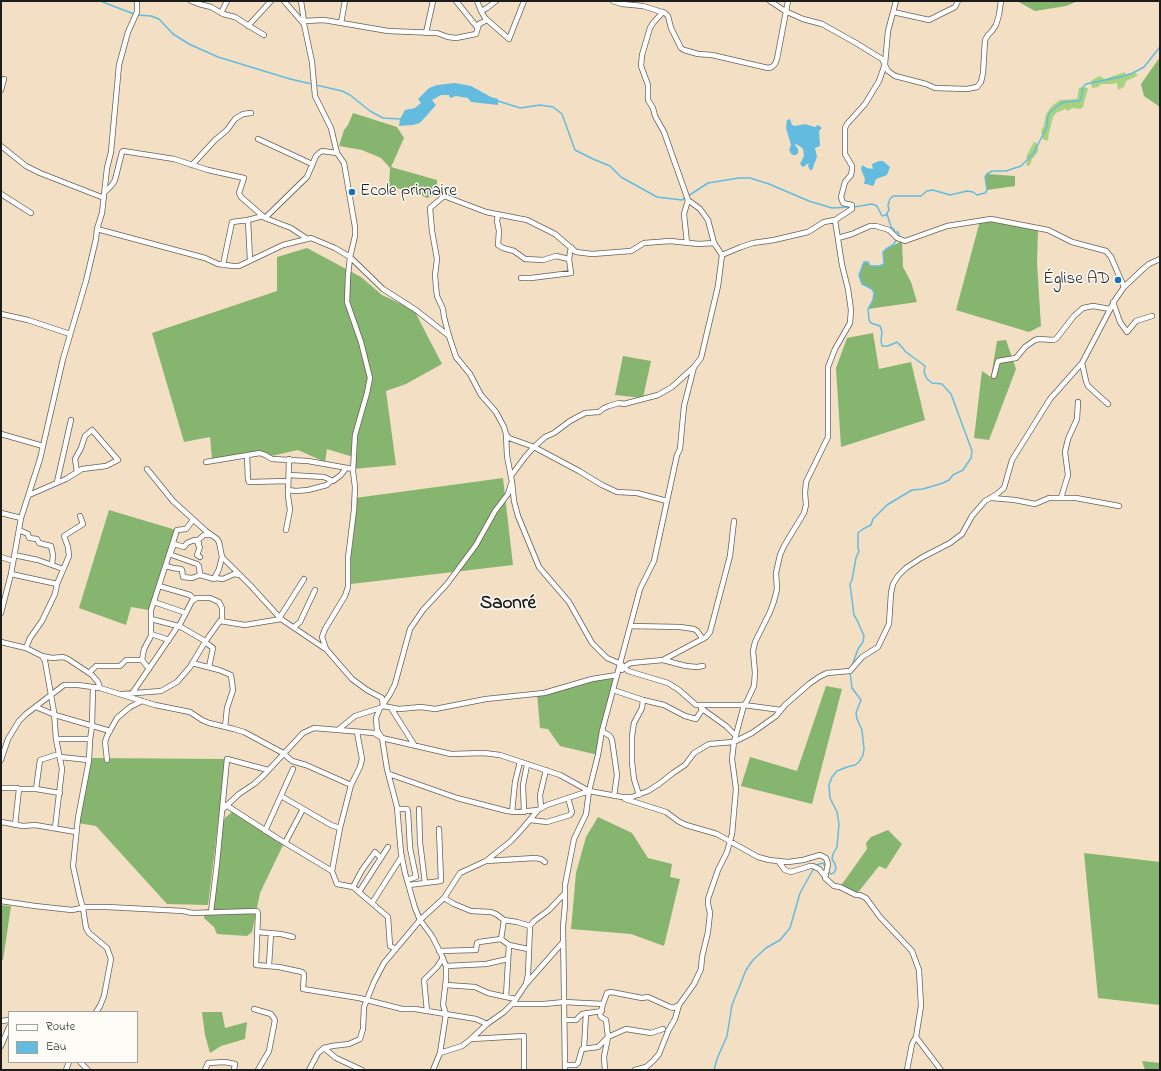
<!DOCTYPE html>
<html>
<head>
<meta charset="utf-8">
<style>
  body { margin:0 }
  #map { position:relative; width:1161px; height:1071px; overflow:hidden; background:#f3dfc4; font-family:"Indie Flower",sans-serif }
  canvas { display:block }
  .frame { position:absolute; inset:0; border:2px solid #1c1c1c; pointer-events:none }
  .legend { position:absolute; left:8px; top:1011px; width:130px; height:52px; box-sizing:border-box; background:#fdfcf7; border:1px solid #a3a29f; margin:0; padding:5px 7px; list-style:none; font-size:12px; color:#1c1c1c }
  .legend li { display:flex; align-items:center; gap:8px; height:20px }
  .legend b { width:20px; border:1px solid #a3a29f }
</style>
</head>
<body>
<div id="map">
<canvas width="1161" height="1071"></canvas>
<div class="frame"></div>
<ul class="legend">
<li><b style="height:5px;background:#fff"></b>Route</li>
<li><b style="height:11px;background:#63bce0"></b>Eau</li>
</ul>
</div>
<script>
const context = document.querySelector('canvas').getContext('2d');
context.lineJoin = 'round';
function fill(path, color) {
  context.fillStyle = color;
  context.fill(path, 'evenodd');
}
function poly(rows) {
  const path = new Path2D();
  for (const r of rows) {
    path.moveTo(r[0], r[1]);
    for (let i = 2; i < r.length; i += 2) path.lineTo(r[i], r[i + 1]);
  }
  return path;
}
function strokePath(path, color, width, dash) {
  context.strokeStyle = color;
  context.lineWidth = width;
  context.lineCap = dash ? 'butt' : 'round';
  context.setLineDash(dash || []);
  context.stroke(path);
}
function label(font, color, halo, rows, align = 'center') {
  context.font = font + ' "Indie Flower",sans-serif';
  context.lineWidth = 3;
  context.setLineDash([]);
  context.textBaseline = 'middle';
  context.strokeStyle = halo;
  context.fillStyle = color;
  for (const [text, x, y, turn = 0] of rows) {
    context.save();
    context.translate(x, y);
    context.rotate((+turn || 0) * Math.PI / 180);
    context.textAlign = isNaN(turn) ? turn : align;
    if (halo) context.strokeText(text, 0, 0);
    context.fillText(text, 0, 0);
    context.restore();
  }
}
fill(poly([
  [1125,72,1125,75,1133,73,1137,74,1137,76,1126,81,1124,87,1118,90,1117,83,1111,84,1101,84,1098,87,1092,88,1091,81,1099,76,1105,79],
  [1083,87,1088,88,1083,107,1080,109,1072,108,1068,111,1065,109,1056,113,1053,117,1048,137,1049,138,1047,141,1043,139,1041,131,1044,125,1046,114,1052,106,1060,100,1077,99,1079,88],
  [1034,142,1038,144,1038,152,1032,159,1030,165,1029,166,1026,165,1028,159,1026,157]
]), '#a7d380');
fill(poly([
  [1017,1,1078,1,1066,6,1035,11],
  [1160,57,1160,107,1144,96,1141,84],
  [353,113,397,127,404,138,391,167,437,180,437,194,427,198,413,191,389,187,390,168,381,158,362,150,339,146,344,130,348,125],
  [987,174,1015,176,1015,186,987,190,985,177],
  [987,219,1038,229,1037,263,1041,326,1029,332,956,310,980,221],
  [902,241,903,267,911,282,917,302,868,309,873,300,874,293,872,289,862,284,859,275,862,265,864,262,868,262,870,266,880,266,884,264,883,252,886,249],
  [307,248,361,277,382,295,414,310,442,364,406,384,386,391,396,465,353,469,353,457,327,449,325,462,298,450,271,456,259,455,212,459,210,437,184,442,152,333,277,291,277,257],
  [873,333,879,369,911,362,925,420,841,447,836,368,847,338],
  [1006,340,1016,369,989,440,974,438,982,371,991,377,997,341],
  [623,356,651,361,643,398,615,395],
  [503,478,513,565,351,584,348,567,353,543,355,498],
  [109,510,176,530,149,610,131,607,126,625,79,608],
  [616,676,598,755,560,746,548,729,540,728,537,693,592,679],
  [826,686,842,689,812,804,741,786,750,757,797,771],
  [90,758,226,759,208,905,167,904,96,826,78,823],
  [233,811,284,843,260,893,252,932,247,936,217,934,214,927,204,918,204,911,207,909,212,910,222,825,225,818],
  [598,817,632,833,648,858,672,864,670,877,680,879,664,946,631,934,571,929,576,873,586,837],
  [888,830,902,844,886,869,879,866,856,895,840,887,867,849,866,843,871,837],
  [1084,853,1160,862,1160,1005,1098,998],
  [1,905,11,906,3,960,1,960],
  [202,1012,222,1012,225,1028,247,1022,245,1039,221,1046,210,1053,205,1035],
  [1142,1061,1160,1063,1160,1070,1145,1070]
]), '#85b56e');
fill(poly([
  [455,83,471,86,491,97,498,99,498,105,471,102,468,98,456,96,450,98,449,95,441,95,432,100,436,105,420,123,413,125,399,126,400,119,405,110,415,108,421,103,418,99,429,88,437,85],
  [790,119,792,125,795,126,805,124,815,127,818,125,822,128,819,131,820,146,815,148,817,157,812,170,810,170,808,166,809,163,803,167,800,164,804,156,803,149,801,147,796,144,795,145,798,149,798,153,796,155,792,155,789,150,791,145,786,128,787,120],
  [879,161,883,161,890,167,887,175,876,179,874,185,872,186,867,184,864,184,865,179,861,169,862,165,867,168,873,169,872,164]
]), '#63bce0');
strokePath(poly([
  [100,1,134,14],
  [138,15,151,16,159,19,173,34,189,44,218,57,290,79,342,91,350,95,370,111,383,118,400,119],
  [498,101,520,108,540,105,553,107,562,114,575,150,593,159,610,166,621,177,657,197,682,200,708,183,739,178,750,178,769,184,809,201,832,208,850,207],
  [854,207,872,204,877,206,882,216,886,215,889,210,888,205,890,199,893,196,921,196,927,191,933,190,950,195,967,191,973,192,977,195,985,193,987,190,985,177,987,174,992,171,1006,171,1021,166,1033,154,1047,127,1048,116,1050,112,1059,105,1064,102,1078,101,1081,99,1083,87,1086,84,1120,77,1133,73,1144,67,1160,47],
  [852,666,858,649,863,642,864,636,857,620,854,615,850,584,852,580,856,558,859,551,858,548,858,533,863,529,871,525,873,519,887,505,912,490,923,489,943,483,949,480,953,475,963,470,971,458,972,451,951,394,942,384,932,383,927,379,924,372,925,366,906,352,900,345,897,342,888,346,882,346,881,340,882,332,880,326,871,323,869,320,868,309,873,300,874,293,872,289,862,284,859,275,864,262,868,262,870,266,880,266,884,264,883,252,886,249,893,245,897,239,899,235,898,232,894,232,894,229,891,227,887,214],
  [816,865,823,863,826,867],
  [828,872,831,874,834,873,836,869,835,864,832,859,833,854,837,847,839,824,837,812,830,798,829,785,832,777,837,771,847,767,855,765,859,762,863,755,864,749,862,730,857,719,856,713,861,700,852,688,850,672],
  [714,1070,717,1059,727,1036,732,1005,746,970,753,960,766,948,780,940,790,928,800,893,814,868]
]), '#63bce0', 1.5);
const minor = poly([
  [191,1,199,4,211,7,223,14,235,17,249,26,264,35],
  [284,1,304,24,312,62,315,96,331,128,337,153,344,163,355,227,355,236,350,257,348,276,347,302,361,342,370,378,367,393,355,435,353,471,355,487,354,510,348,558,348,587,345,596,325,629,322,637,326,649,352,679,367,690,382,698,383,706],
  [301,1,304,21],
  [456,1,477,27],
  [477,1,481,11,487,8,496,1],
  [613,1,622,4,643,6,665,13,668,16,671,28,681,48,684,50,698,54,712,55,768,68,772,67,775,64,777,59,788,1],
  [770,1,785,11,803,19,822,24,856,43,882,59,888,71,895,76,926,84,935,88,967,89,977,87,981,82,983,73,985,40,988,35,992,31,996,25,999,15,1001,1],
  [481,11,485,18,509,39,524,1],
  [893,12,929,20,955,7,958,1],
  [221,13,227,1],
  [304,21,324,20,388,31,437,33,448,37,456,38,476,34,479,24,487,20],
  [341,23,345,1],
  [248,26,271,1],
  [426,33,433,1],
  [1,90,4,79],
  [258,139,312,164],
  [1,146,26,166,40,173,104,198],
  [192,165,215,140,227,130,235,119,243,114,251,113],
  [105,192,112,185,115,180,122,152,123,151,174,159,208,170,244,178,239,193,241,197,265,218,291,228,306,238],
  [1,194,31,213],
  [498,214,497,221,499,231,498,245,503,248,514,251,525,259,543,260,556,256,569,259],
  [265,218,307,177,316,156,319,153,322,151,337,153],
  [97,229,205,258,218,264,233,266,239,266,283,245,311,238,335,248,350,257,383,289,416,310,449,336],
  [838,238,852,234,870,226,876,226,889,230,897,238,905,241,947,226,991,219,1048,230,1072,242,1106,251,1111,257,1124,287],
  [687,243,684,214,688,200],
  [714,243,699,244,670,241,644,243,631,251,592,254,576,252,555,234,527,220,486,212,444,196,430,208,432,231,437,259,435,275,436,287,437,296,443,309,444,317,449,336,456,357,470,374,481,395,496,412,504,427,506,434,507,456,512,482,514,501,518,516,539,567,569,602,592,643,607,658,621,664,628,671,668,683,679,690,696,705,744,705,781,710],
  [722,255,741,247,753,243,774,240,808,232,824,222,835,220,852,209,852,205,843,203,841,197,845,182,851,175,852,170,852,166,845,154,845,128,847,124,865,104,879,81,885,64,888,31,896,1],
  [250,260,248,220,263,216],
  [223,265,232,222,248,220],
  [521,278,531,278,571,273,569,259,571,247],
  [1113,302,1120,322,1127,332,1136,321,1152,316],
  [1,314,28,320,70,334],
  [1082,363,1086,381,1088,386,1108,404],
  [994,376,998,361,1016,358,1025,347,1035,340,1039,339,1053,340,1056,339,1074,316,1083,308,1093,306,1110,309],
  [1,434,43,446],
  [506,434,509,438,534,447,579,471,602,485,617,492,637,493,667,501],
  [247,455,248,480,249,482,288,481],
  [206,462,260,453,265,455,272,459,308,461,353,469],
  [147,469,173,501,206,531,217,539,219,542,222,557,251,586,281,619,324,648],
  [289,475,324,477,333,481,341,475,346,468],
  [511,476,525,457,534,447,545,437,554,433,570,421,585,413,599,412,604,408,609,406,619,403,624,404,658,395,672,387,694,367],
  [57,482,71,420],
  [288,490,296,491,308,490,327,485,331,481],
  [29,495,66,479,82,469,106,466,118,460,92,430,85,436,81,448,75,459,77,472],
  [992,498,1015,500,1035,504,1049,498,1076,498,1119,506],
  [1061,498,1068,475,1065,452,1068,439,1077,419,1078,402],
  [1,513,21,518],
  [19,530,28,534,29,538,37,539,39,543,51,546,53,555,52,565],
  [286,530,290,510,288,496,289,459],
  [194,540,198,540,204,535,211,535],
  [14,555,38,560,63,569],
  [1,557,13,561],
  [166,566,173,568,181,569,182,570,183,577,192,578,200,575,214,579,219,569,222,557],
  [11,574,57,584],
  [200,575,199,566,197,564,169,554,171,552,174,544,184,547,187,543,194,540,199,543,198,545,200,547,197,555,200,557],
  [215,578,223,579,234,574,240,575],
  [159,586,190,595,194,599],
  [154,602,186,613],
  [1,613,11,574,21,518,40,459,63,359,86,281,96,239,97,229,102,213,107,168,111,152,119,65,128,32,137,12,137,1],
  [280,617,304,579],
  [151,619,178,626],
  [179,626,192,601,197,598,210,598,219,602,222,608,222,621],
  [630,626,680,627,694,629,697,631,703,639],
  [294,627,300,622,315,590],
  [151,634,169,640],
  [1,642,26,648,42,656,45,661,54,712,56,739,62,769,55,828],
  [205,642,213,648,209,667],
  [26,648,30,638,42,621,55,594,57,584,69,556,68,547,64,536,83,524,80,516],
  [42,656,52,658,63,657,68,659,92,675,98,682,100,688],
  [663,660,686,666,697,667,703,666],
  [192,663,219,670,231,675,233,690,227,708,225,727],
  [149,669,142,660,144,649,151,636,151,610,177,530,186,529,193,520],
  [622,670,627,665,631,663,663,660,706,637,710,632,730,556,734,521],
  [89,673,96,666,120,666,126,660,142,660],
  [93,687,92,726,90,740,89,760,78,818,73,866,80,898,83,908,86,928,89,933,107,948,111,959,104,996,100,1006,96,1012],
  [613,690,643,700],
  [133,692,178,626,181,627,205,641],
  [123,694,161,691,177,682,190,667,205,642,220,621,245,625,281,619],
  [384,703,390,694,395,684,410,629,423,610,447,584,476,545,495,511,508,494,511,484],
  [36,707,55,715,110,731],
  [380,708,376,718,377,730,382,738,387,769,397,807,401,853,405,873,415,908,420,920,432,936,441,954,446,966,446,979,443,1005,446,1014,440,1053],
  [391,708,415,746],
  [701,708,726,726,736,736],
  [339,729,355,716,380,708,383,706,399,709,421,707,435,709,486,699,544,693,592,679,617,675],
  [602,731,610,736,612,740,617,775,614,796],
  [357,732,362,759,360,767,351,785,340,828,332,871,337,884,353,887,388,917,390,946,396,949],
  [56,739,90,739],
  [60,757,89,760],
  [1,760,8,739,19,721,26,714,64,685,78,685,100,688,155,705,190,712,202,720,209,723,234,729,244,732,283,753,292,761,306,765,351,785],
  [107,760,105,742,107,736,117,718,130,707,142,701],
  [389,774,457,798,507,811,517,812,538,810],
  [1,788,17,788,19,789,15,825],
  [19,789,36,789,60,793],
  [36,789,40,760,59,754],
  [639,795,634,779,632,762,632,736,634,723,642,708,643,700,664,705,685,716,696,719,702,710],
  [281,796,331,825,340,828],
  [625,799,666,812,678,821,686,825,717,834,758,857,769,860,788,862,803,860,820,855,826,858,828,864,825,878,834,886,840,887,856,895,860,895,866,898,880,917,912,951,919,970,921,1006,916,1037,912,1044,907,1070],
  [226,805,277,838,332,871],
  [541,808,540,795,546,770],
  [223,809,239,794,254,784,264,775,303,733,314,728,374,733,382,738,451,754,484,753,500,755,560,775,589,791,622,797,632,797,648,791,659,784,673,773,685,765,694,753,709,744,734,742,752,733,776,716,785,705,809,684,819,677,827,673,850,671,862,657,878,647,889,624,891,593,893,584,898,576,906,568,921,558,950,543,962,534,972,516,985,501,997,494,1004,488,1012,460,1050,399,1082,363,1115,300,1124,287,1143,269,1149,264,1160,259],
  [397,809,407,809,408,811,410,848,416,877,407,880],
  [419,809,420,842,425,883],
  [512,812,515,782,520,762],
  [524,812,523,785,527,765],
  [530,820,547,822,570,815,572,812,568,798],
  [1,822,23,826,35,825,76,832],
  [265,831,293,769],
  [285,843,303,809],
  [486,861,535,858,541,859,545,862],
  [778,861,785,870,791,872,810,866,813,866,819,869,825,876],
  [409,885,441,881,439,829],
  [353,887,362,870,375,852,381,858],
  [359,892,388,847],
  [444,898,454,904,471,911,491,912,496,914,504,920,517,922,530,926],
  [1,901,35,906,72,910,86,907,107,907,183,911,192,913,257,911,258,913,256,965,279,967,302,972,304,974,303,989,359,998,402,1009,415,1009,476,1019,487,1024],
  [372,903,402,856],
  [211,912,217,863,227,759,268,770],
  [257,932,281,934,293,937],
  [501,939,504,920],
  [509,945,506,997,516,999],
  [439,951,476,950,477,943,479,942,501,939,509,945,528,949],
  [269,965,271,933],
  [446,966,486,964,508,959],
  [527,983,563,942],
  [446,985,475,987,488,993,506,997],
  [512,1004,544,1004,564,1002,603,1004,600,1015,601,1017,606,1020,608,1037,626,1029,651,1033,663,1029],
  [603,1004,607,993,611,992,642,998,648,997,670,1007,673,1008,679,1005],
  [254,1009,271,1014,275,1020,269,1051,258,1070],
  [427,1011,424,980,437,967,443,958],
  [565,1020,576,1020,582,1014,602,1011],
  [1,1021,9,1020],
  [916,1037,941,1070],
  [471,1039,524,1036,524,1070],
  [1,1046,9,1027],
  [324,1048,336,1058,362,1070],
  [584,1049,586,1013],
  [80,1062,88,1070],
  [565,1065,576,1065,578,1063,582,1049,598,1047,608,1037],
  [66,1070,69,1062],
  [205,1070,208,1063,225,1062,235,1064,234,1070],
  [309,1070,318,1053,324,1048,332,1046,349,1044,360,1039,363,1029,364,1007,374,982,384,963,420,920,444,898,460,873,486,861,511,841,523,828,538,810,547,805,589,791],
  [433,1070,440,1053,462,1046,471,1039,487,1024,504,1012,514,1002,526,984,528,975,530,926,534,921,549,910,564,894],
  [565,1070,563,926,565,905,565,885,574,839,586,814,589,791,598,755,602,731,640,589,654,561,677,455,680,449,684,406,694,367,701,358,718,286,722,255,714,243,708,220,700,209,688,200,664,132,655,116,653,108,648,100,648,85,641,66,642,55,650,28,653,23,663,12],
  [605,1070,604,1057,608,1037],
  [635,1070,646,1067,653,1061,659,1054,667,1034,668,1031,675,1019,679,1005,694,984,701,969,702,957,708,932,710,913,708,904,708,899,718,870,727,852,732,834,736,789,732,759,734,742,744,705,747,701,754,686,755,673,753,651,755,642,770,612,774,601,777,589,776,573,780,555,784,546,804,513,806,505,805,493,806,482,828,437,828,367,835,349,850,323,851,310,848,289,842,265,835,220]
]);
strokePath(minor, '#676057', 6);
strokePath(minor, '#fff', 4.5);
for (const [x, y, r, color] of [
  [352,192,4,"#1f6fb2"],
  [1118,280,4,"#1f6fb2"]
]) {
  const dot = new Path2D();
  dot.arc(x, y, r, 0, 2 * Math.PI);
  context.fillStyle = color;
  context.fill(dot);
  strokePath(dot, '#fdfcf7', 1.5);
}
label('17px', '#1c1c1c', '#fdfcf7', [
  ["Ecole primaire",360,192],
  ["Église AD",1110,280,"right"]
], 'left');
label('bold 19px', '#1c1c1c', '#fdfcf7', [
  ["Saonré",508,605]
]);
</script>
</body>
</html>
